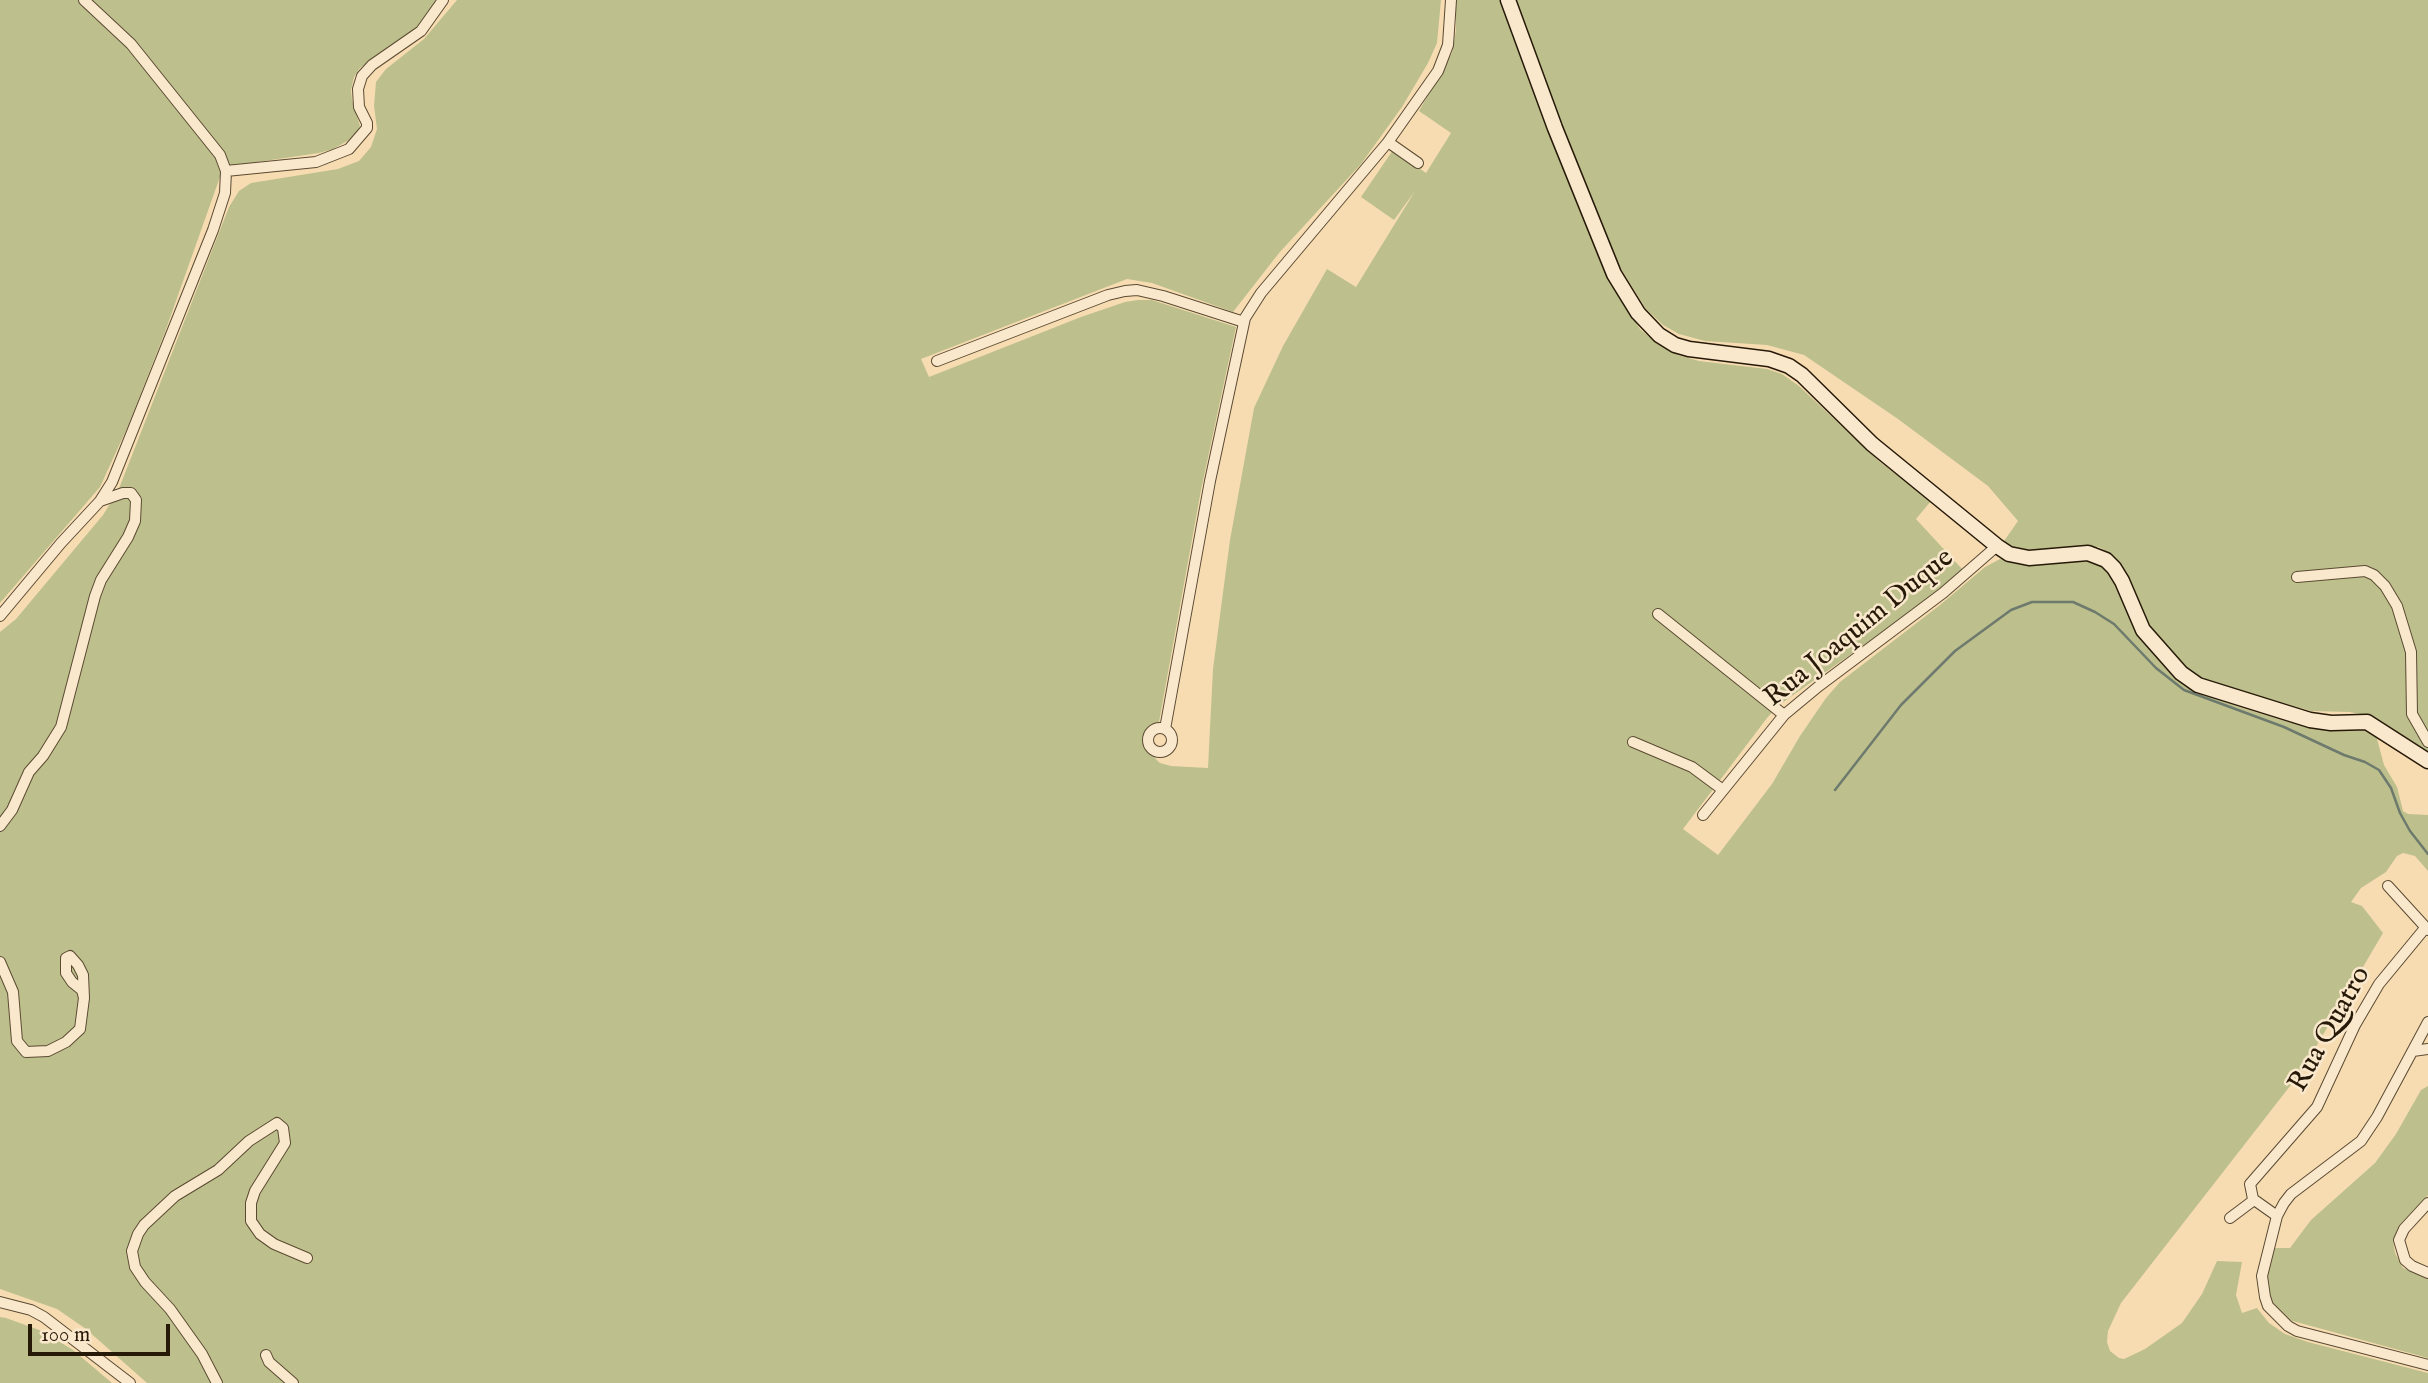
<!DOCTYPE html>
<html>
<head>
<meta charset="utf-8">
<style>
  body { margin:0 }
  #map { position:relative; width:2428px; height:1383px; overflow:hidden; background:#f7dcb2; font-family:"IM FELL English",serif }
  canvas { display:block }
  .scale { position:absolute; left:28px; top:1324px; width:142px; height:32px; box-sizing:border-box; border:4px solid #261908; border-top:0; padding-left:9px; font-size:21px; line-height:24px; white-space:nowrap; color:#261908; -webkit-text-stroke:5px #fae8cd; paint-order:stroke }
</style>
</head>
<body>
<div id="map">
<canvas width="2428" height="1383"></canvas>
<div class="scale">100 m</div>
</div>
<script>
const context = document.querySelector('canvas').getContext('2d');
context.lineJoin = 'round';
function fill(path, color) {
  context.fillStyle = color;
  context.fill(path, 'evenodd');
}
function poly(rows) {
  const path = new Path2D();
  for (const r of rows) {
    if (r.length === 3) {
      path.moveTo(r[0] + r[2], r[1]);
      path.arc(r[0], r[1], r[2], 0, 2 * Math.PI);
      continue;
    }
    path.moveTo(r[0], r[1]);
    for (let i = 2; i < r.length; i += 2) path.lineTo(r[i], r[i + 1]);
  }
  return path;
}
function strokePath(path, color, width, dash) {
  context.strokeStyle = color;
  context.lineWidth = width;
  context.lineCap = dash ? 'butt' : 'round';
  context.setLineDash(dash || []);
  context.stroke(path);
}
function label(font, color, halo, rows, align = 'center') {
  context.font = font + ' "IM FELL English",serif';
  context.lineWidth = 5;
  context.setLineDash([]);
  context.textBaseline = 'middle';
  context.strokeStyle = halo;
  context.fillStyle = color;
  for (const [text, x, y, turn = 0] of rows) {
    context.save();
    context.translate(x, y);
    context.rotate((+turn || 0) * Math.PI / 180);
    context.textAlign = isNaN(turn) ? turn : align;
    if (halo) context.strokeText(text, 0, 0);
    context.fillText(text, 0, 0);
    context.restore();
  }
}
fill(poly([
  [0,0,436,0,423,21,411,32,360,68,354,77,351,90,352,100,360,126,357,132,349,140,333,149,319,153,230,166,221,174,165,332,128,426,100,487,0,603],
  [457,0,1441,0,1437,43,1428,63,1402,107,1361,164,1279,253,1233,312,1152,283,1127,279,921,359,929,377,1081,317,1125,302,1138,300,1152,300,1236,327,1201,490,1159,722,1148,729,1145,742,1150,753,1160,763,1171,766,1208,768,1213,669,1222,600,1230,540,1254,408,1283,346,1327,269,1356,287,1415,191,1394,220,1361,197,1393,150,1426,173,1451,133,1419,111,1452,53,1456,30,1456,0,1500,0,1578,207,1613,287,1640,329,1656,343,1678,355,1699,361,1767,369,1782,374,1799,386,1880,462,1931,501,1916,519,1963,570,1898,621,1779,705,1767,718,1683,829,1718,855,1772,784,1800,736,1826,698,1840,682,1940,605,1985,567,2000,559,2029,563,2091,559,2103,564,2117,584,2133,626,2146,645,2188,687,2236,706,2288,722,2322,729,2366,729,2376,735,2384,765,2397,787,2403,811,2408,814,2428,815,2428,871,2415,856,2403,853,2397,856,2386,872,2361,888,2351,902,2362,906,2383,933,2301,1072,2121,1303,2108,1331,2107,1342,2110,1351,2119,1358,2124,1359,2145,1349,2182,1323,2202,1294,2217,1261,2242,1262,2236,1295,2242,1313,2257,1308,2269,1323,2285,1334,2308,1342,2428,1373,2428,1383,147,1383,86,1329,57,1309,0,1289,0,632,16,619,103,515,118,491,229,207,239,191,251,183,338,169,359,161,371,147,377,129,374,106,376,82,386,69,424,39],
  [1513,0,2428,0,2428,757,2364,715,2350,712,2311,711,2201,679,2190,672,2152,632,2121,566,2111,554,2099,547,2081,546,2022,553,2002,544,2018,521,1988,486,1898,419,1804,355,1767,345,1705,341,1679,334,1663,325,1646,309,1615,259,1597,219],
  [2428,1086,2428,1195,2399,1226,2393,1240,2395,1253,2403,1268,2428,1278,2428,1358,2289,1320,2272,1305,2267,1294,2266,1277,2274,1248,2290,1248,2311,1220,2375,1163,2396,1134,2421,1090],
  [0,1317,6,1318,42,1331,73,1350,112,1383,0,1383]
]), '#bdc08c');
strokePath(poly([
  [1835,790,1901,705,1955,651,2011,610,2032,602,2073,602,2095,612,2114,624,2156,668,2184,690,2284,727,2344,755,2365,762,2379,770,2391,788,2400,813,2410,831,2428,854]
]), '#6d7a6d', 2.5);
const street = poly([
  [1388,142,1418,163],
  [226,171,316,162,349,149,367,128,367,123,359,107,358,89,362,76,372,65,421,31,443,0],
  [937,361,1108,295,1125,291,1137,290,1163,296,1244,322],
  [2297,577,2365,571,2374,575,2385,586,2397,606,2411,652,2412,714,2428,742],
  [1658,614,1784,715],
  [0,616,61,543,100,501,112,482,213,230,225,193,226,171,220,155,131,44,84,0],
  [1160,740,12],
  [1165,729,1210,481,1245,318,1261,293,1388,142,1438,71,1448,45,1451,0],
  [1633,742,1692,767,1723,790],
  [1703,815,1784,715,1819,686,1943,593,1997,546],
  [0,826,12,810,29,772,43,756,61,727,95,596,101,580,128,537,135,521,136,500,131,493,123,493,100,501],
  [2388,886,2428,930],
  [0,962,13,992,17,1041,26,1052,48,1051,66,1042,80,1029,84,998,83,975,78,965,70,956,66,958,66,973,72,982,82,990,84,998],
  [2428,1022,2377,1117,2361,1141,2291,1194,2284,1203,2277,1216,2262,1276,2265,1297,2268,1306,2288,1326,2297,1331,2428,1365],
  [2413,1051,2428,1049],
  [2428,1203,2404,1229,2399,1240,2405,1260,2412,1266,2428,1273],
  [2277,1216,2253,1199,2250,1184,2317,1107,2355,1025,2379,984,2426,927],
  [2230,1218,2254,1200],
  [0,1302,31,1310,44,1317,130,1383],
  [266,1355,269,1362,293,1383],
  [217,1383,202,1354,170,1309,145,1282,135,1267,132,1251,138,1234,144,1225,175,1196,218,1170,249,1141,277,1123,283,1128,285,1143,255,1191,251,1203,251,1221,260,1234,274,1244,307,1258]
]);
const secondary = poly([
  [1508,0,1555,128,1614,274,1638,313,1659,335,1675,345,1689,349,1769,359,1789,366,1802,375,1872,444,1997,546,2009,554,2029,558,2088,553,2106,560,2114,568,2122,581,2143,630,2181,673,2198,685,2310,720,2331,723,2367,722,2428,761]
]);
strokePath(street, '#5a4a32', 12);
strokePath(secondary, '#261908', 17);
strokePath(street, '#fae8cd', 10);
strokePath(secondary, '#fae8cd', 14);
label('28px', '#261908', '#fae8cd', [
  ["Rua Joaquim Duque",1860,629,-39],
  ["Rua Quatro",2331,1030,-61]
]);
</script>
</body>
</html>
